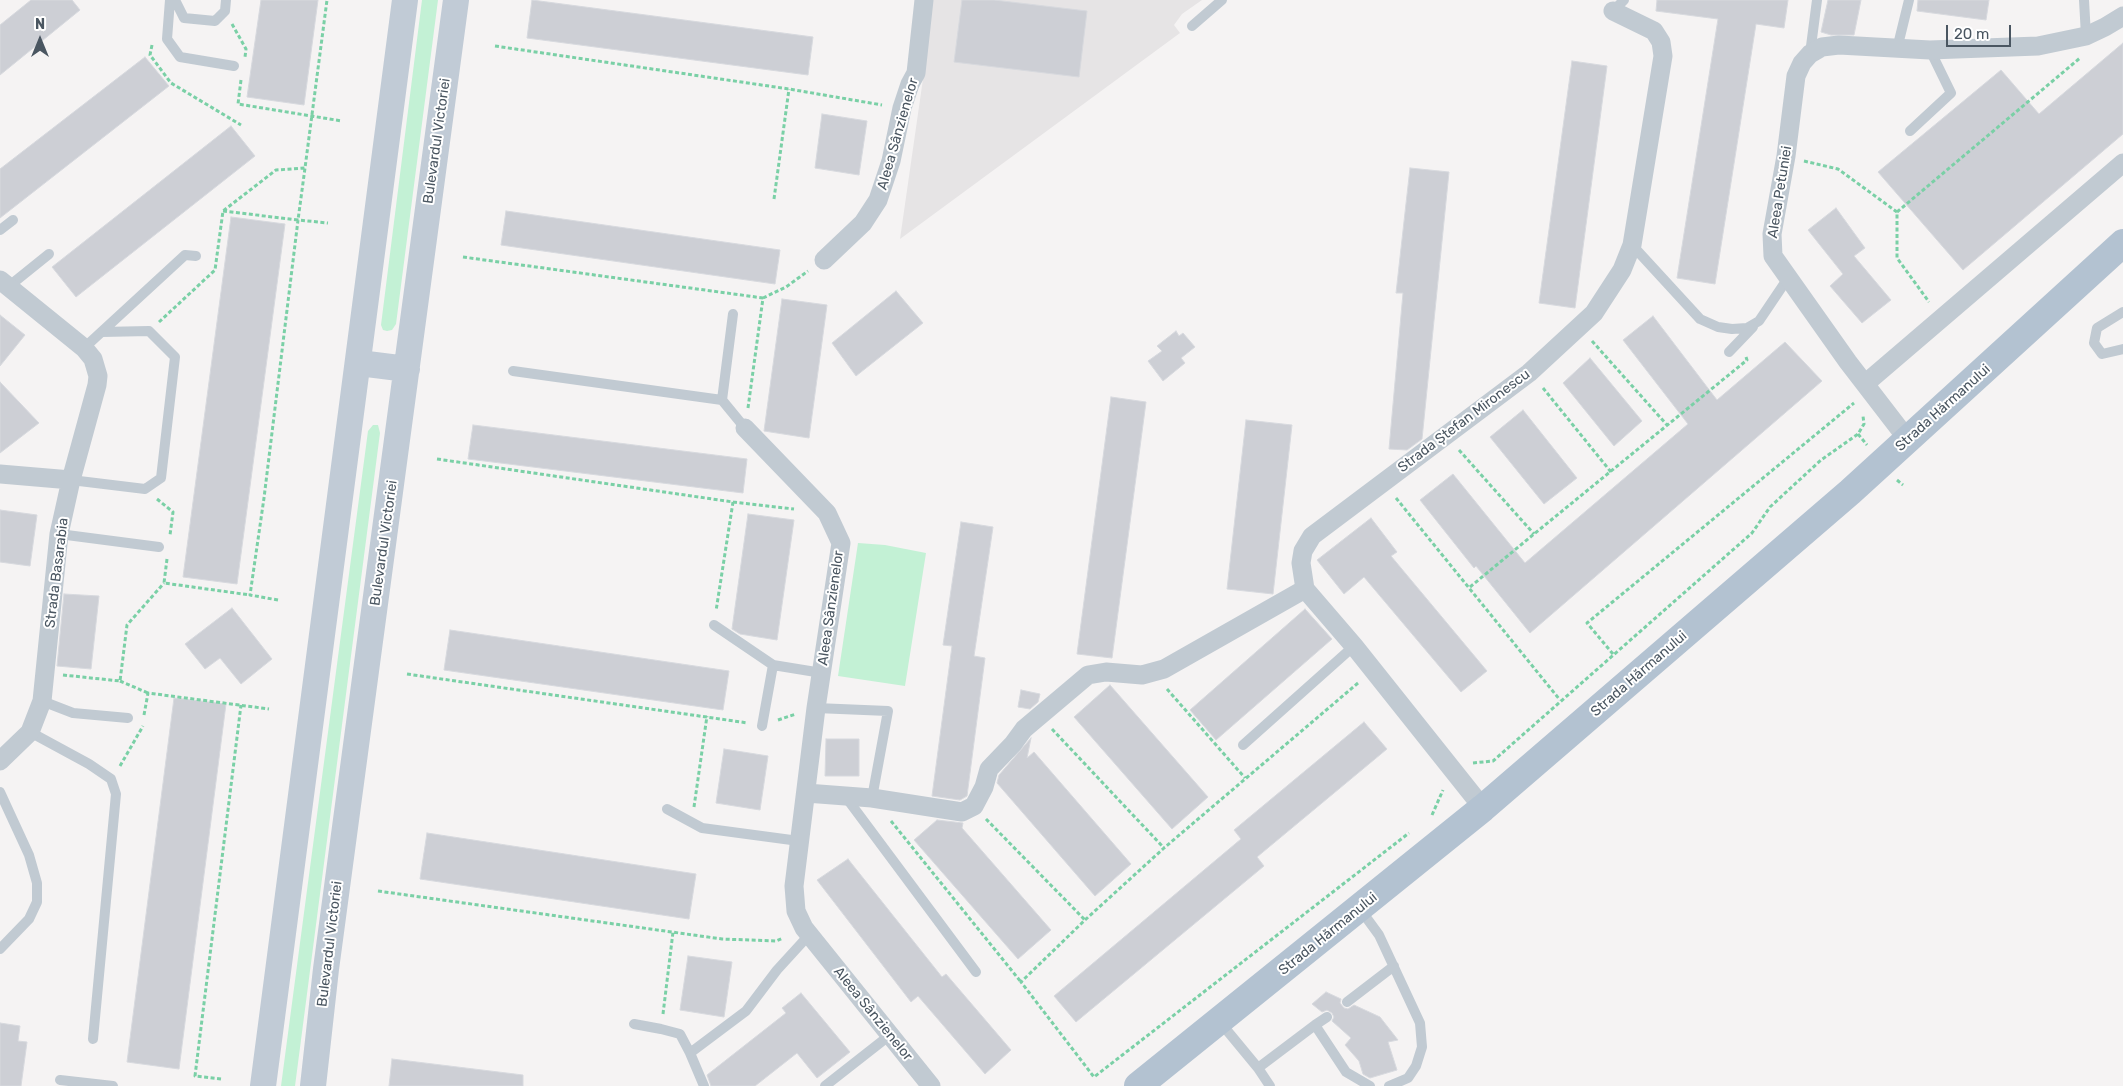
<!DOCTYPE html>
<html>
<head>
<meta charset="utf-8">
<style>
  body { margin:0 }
  #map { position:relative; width:2123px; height:1086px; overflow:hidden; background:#f5f3f3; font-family:Rubik,sans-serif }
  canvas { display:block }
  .north { position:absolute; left:15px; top:15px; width:50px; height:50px; -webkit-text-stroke:4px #fff; paint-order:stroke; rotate:0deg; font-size:14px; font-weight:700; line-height:20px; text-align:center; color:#4a5661 }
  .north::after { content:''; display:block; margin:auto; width:18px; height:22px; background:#4a5661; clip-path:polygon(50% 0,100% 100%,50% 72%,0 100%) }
  .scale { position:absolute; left:1946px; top:25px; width:65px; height:22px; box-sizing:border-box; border:2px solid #4a5661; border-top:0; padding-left:6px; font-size:15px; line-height:18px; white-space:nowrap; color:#4a5661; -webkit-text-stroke:4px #fff; paint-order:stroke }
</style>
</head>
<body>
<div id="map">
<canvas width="2123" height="1086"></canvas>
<div class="north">N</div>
<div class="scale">20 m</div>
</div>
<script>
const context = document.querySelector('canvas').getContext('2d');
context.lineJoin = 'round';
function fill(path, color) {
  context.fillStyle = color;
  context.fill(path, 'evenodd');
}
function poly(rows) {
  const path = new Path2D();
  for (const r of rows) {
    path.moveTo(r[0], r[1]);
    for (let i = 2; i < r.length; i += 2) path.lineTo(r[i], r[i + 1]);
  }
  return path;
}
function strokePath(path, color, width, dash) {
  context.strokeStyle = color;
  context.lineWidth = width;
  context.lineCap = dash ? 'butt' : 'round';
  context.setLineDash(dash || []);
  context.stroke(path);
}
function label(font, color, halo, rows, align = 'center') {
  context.font = font + ' Rubik,sans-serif';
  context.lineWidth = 4;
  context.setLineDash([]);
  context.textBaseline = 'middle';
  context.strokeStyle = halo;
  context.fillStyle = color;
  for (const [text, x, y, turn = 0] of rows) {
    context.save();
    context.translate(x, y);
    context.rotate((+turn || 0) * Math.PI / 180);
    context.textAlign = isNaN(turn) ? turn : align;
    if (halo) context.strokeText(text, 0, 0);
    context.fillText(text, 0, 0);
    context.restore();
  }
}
fill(poly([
  [932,0,1202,0,1182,14,1174,25,1180,33,900,239,925,65]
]), '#e6e4e5');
fill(poly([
  [422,0,438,0,396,324,392,330,387,331,383,330,381,325],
  [373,425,378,425,380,433,295,1086,281,1086,368,431],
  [858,543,885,545,926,553,905,686,838,676]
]), '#c3f1d5');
const building = poly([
  [31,0,72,0,80,10,0,75,0,25,31,0],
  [261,0,318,0,304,105,247,97,261,0],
  [532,0,813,37,808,75,527,38,532,0],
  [962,0,994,0,1087,11,1079,77,954,62,962,0],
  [1657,0,1788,0,1784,28,1756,24,1715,284,1677,278,1718,19,1656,11,1657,0],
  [1828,0,1861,0,1854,35,1831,35,1821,32,1828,0],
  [1918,0,1989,0,1986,20,1917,11,1918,0],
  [2123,43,2123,134,1963,270,1878,172,2001,70,2039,114,2123,43],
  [145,57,169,86,0,218,0,169,145,57],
  [1572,61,1607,66,1575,308,1539,303,1572,61],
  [822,114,867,121,859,175,815,168,822,114],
  [231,126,255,156,76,297,52,267,231,126],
  [1410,168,1449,172,1422,439,1407,450,1389,449,1403,293,1396,293,1410,168],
  [1836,208,1865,248,1854,256,1891,300,1862,323,1830,286,1843,274,1808,230,1836,208],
  [506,211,780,250,775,284,501,245,506,211],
  [231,217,285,224,237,584,183,577,231,217],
  [896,291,923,323,856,376,832,343,896,291],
  [782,299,827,305,809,438,764,431,782,299],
  [0,315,25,335,0,366,0,315],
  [1653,316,1717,400,1785,342,1822,381,1530,633,1476,566,1474,568,1420,500,1453,474,1525,563,1688,424,1623,340,1653,316],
  [1176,331,1179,336,1183,333,1195,347,1181,358,1185,363,1163,381,1148,361,1162,351,1157,346,1176,331],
  [1590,358,1642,421,1614,446,1563,383,1590,358],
  [0,382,39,423,0,453,0,382],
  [1111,397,1146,402,1112,658,1077,654,1111,397],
  [1523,410,1577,478,1544,504,1490,437,1523,410],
  [1246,420,1292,425,1273,594,1227,589,1246,420],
  [473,425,747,459,743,493,468,459,473,425],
  [0,510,37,515,30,566,0,562,0,510],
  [748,514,794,520,777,640,740,634,732,629,748,514],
  [1371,518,1397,552,1391,556,1487,671,1461,692,1364,577,1344,594,1317,560,1371,518],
  [961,522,993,527,974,656,985,658,967,796,960,800,932,796,952,646,943,645,961,522],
  [64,594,99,596,91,669,57,666,64,594],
  [232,608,272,659,241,684,220,658,205,669,185,644,232,608],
  [1305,609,1332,639,1216,740,1190,710,1305,609],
  [450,630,729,671,723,710,444,670,450,630],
  [1110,685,1208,797,1172,829,1074,717,1110,685],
  [1021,690,1040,694,1038,702,1030,709,1018,707,1021,690],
  [174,698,226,704,179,1069,127,1062,174,698],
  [1364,722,1387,749,1257,857,1264,866,1076,1022,1054,996,1241,839,1234,830,1364,722],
  [1031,738,1027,758,1034,752,1131,864,1095,896,997,783,999,775,1031,738],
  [826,739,859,739,859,776,825,776,826,739],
  [724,749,768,756,760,810,716,803,724,749],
  [937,820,963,823,962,828,1051,930,1018,959,914,840,937,820],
  [427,833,696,874,689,919,420,879,427,833],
  [848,859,942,977,946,974,1011,1050,985,1074,918,996,911,1002,817,880,848,859],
  [688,956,732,962,724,1017,680,1010,688,956],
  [1326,992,1341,999,1340,1003,1344,1008,1348,1009,1354,1005,1380,1017,1398,1040,1388,1042,1397,1070,1370,1078,1363,1074,1359,1061,1345,1045,1351,1038,1332,1021,1334,1017,1332,1013,1327,1010,1322,1012,1312,1004,1326,992],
  [801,993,850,1052,817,1078,797,1053,755,1086,711,1086,707,1075,786,1013,782,1008,801,993],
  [0,1023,20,1026,18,1041,27,1042,21,1086,0,1086,0,1023],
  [392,1059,523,1075,523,1086,389,1086,392,1059]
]);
fill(building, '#cdcfd5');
strokePath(building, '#d7d9de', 1);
strokePath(poly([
  [232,24,246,49,245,57],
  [152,45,150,55,171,83,241,125],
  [495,46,789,89,882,105],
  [241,80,238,104,342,121],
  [1804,161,1838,169,1897,212,1897,258,1929,302],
  [774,199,789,89],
  [223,211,298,220,305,168],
  [1897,212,2080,58],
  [463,257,763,298],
  [763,298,786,287,808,271],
  [159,322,215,270,223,211,276,170,305,168,327,0],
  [1592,341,1667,425],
  [1543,388,1611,472],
  [748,408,763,298],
  [1858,434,1867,445],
  [1459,450,1534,534],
  [437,459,733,502,716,611],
  [1897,480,1903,485],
  [1396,498,1560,700],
  [157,499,173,512,170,535],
  [733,502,794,509],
  [167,559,164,583,250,595],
  [1470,587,1534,534,1747,360,1746,357],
  [278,600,250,595,264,498,298,220,328,223],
  [1613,654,1587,623,1854,403],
  [407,674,748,723],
  [63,675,120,681,127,625,164,583],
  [120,681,148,693],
  [1358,683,1164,848,1085,920,1021,982,1094,1077,1409,833],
  [1167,689,1245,778],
  [144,715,148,693,269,709],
  [778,720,796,714],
  [1052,729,1164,848],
  [1473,763,1493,761,1752,533,1770,507,1821,460,1858,434,1864,424,1863,416],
  [120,766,143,726],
  [694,807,707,716],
  [1432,815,1443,790],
  [986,819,1085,920],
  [891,821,1021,982],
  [378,891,722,939,776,941,783,938],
  [663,1014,673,932],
  [221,1079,195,1076,241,705]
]), '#7ad0a6', 3, [4, 2.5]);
strokePath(poly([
  [170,0,167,39,180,57,234,66],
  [175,0,184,18,215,21,225,11,226,0],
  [2084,0,2086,36],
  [1613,11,1624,0],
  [1192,26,1222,0],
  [1897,49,1909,0],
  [1810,54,1817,0],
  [1910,131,1951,93,1930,50],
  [0,230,13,220],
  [1632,245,1700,319,1718,327,1732,329,1747,328,1759,321,1788,278],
  [8,287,49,254],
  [2123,312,2097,328,2094,343,2102,354,2123,349],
  [84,348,185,255,196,256],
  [1729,352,1753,327],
  [513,371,722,400,745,428],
  [722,400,733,314],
  [71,480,145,489,161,478,175,357,149,331,102,332],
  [59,534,159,547],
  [714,625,773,665,822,673],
  [42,701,73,713,128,718],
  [816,708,888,711,872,798],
  [762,726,773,665],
  [30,732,89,764,111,779,116,794,93,1039],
  [1243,745,1354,646],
  [0,792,29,855,37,883,37,902,29,919,0,949],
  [845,796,976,972],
  [667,809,702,828,799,841],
  [1360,909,1379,935,1420,1023,1422,1047,1416,1066,1408,1078,1389,1086],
  [1347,1002,1394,966],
  [1220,1022,1258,1068,1270,1086],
  [634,1024,661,1029,680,1034,690,1053,704,1086],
  [1315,1025,1327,1017],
  [690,1053,746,1011,777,970,809,935],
  [1258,1068,1315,1025,1346,1072,1370,1086],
  [60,1080,113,1086],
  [825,1086,890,1035]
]), '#c1cad2', 10);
strokePath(poly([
  [824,260,863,223,878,200,891,161,902,108,910,84,916,73,924,0],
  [0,280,84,348,93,359,98,376,97,385,71,480,59,534,42,701,30,732,0,761],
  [1866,383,2123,163],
  [745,428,827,513,841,543,816,708,794,886,796,911,804,928,931,1086],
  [1908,440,1848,362,1773,256,1772,234,1786,156,1796,76,1802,63,1810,54,1822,47,1839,45,1930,50,2038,46,2086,36,2105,27,2123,16],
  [0,474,71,480],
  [806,793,872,798,962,812,974,806,984,787,989,769,1013,744,1024,729,1088,675,1106,672,1142,675,1164,669,1305,589],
  [1483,808,1354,646,1305,589,1301,563,1303,551,1312,536,1529,373,1594,313,1622,270,1632,245,1663,56,1661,42,1654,31,1613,11]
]), '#c1cad2', 19);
strokePath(poly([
  [359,363,407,369],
  [263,1086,405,0],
  [313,1086,326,969,456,0]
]), '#c1cbd6', 26);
strokePath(poly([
  [1138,1086,1483,808,1850,492,2123,243]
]), '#b3c2d1', 28);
label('14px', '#4a5661', '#fff', [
  ["Aleea Sânzienelor",898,134,-74],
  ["Bulevardul Victoriei",437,141,-82],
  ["Aleea Petuniei",1780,192,-81],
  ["Strada Hărmanului",1943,408,-42],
  ["Strada Ștefan Mironescu",1464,421,-37],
  ["Bulevardul Victoriei",384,543,-82],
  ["Strada Basarabia",57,573,-83],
  ["Aleea Sânzienelor",831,608,-82],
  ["Strada Hărmanului",1639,674,-41],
  ["Strada Hărmanului",1328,934,-39],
  ["Bulevardul Victoriei",330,944,-83],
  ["Aleea Sânzienelor",873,1014,51]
]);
</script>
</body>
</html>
